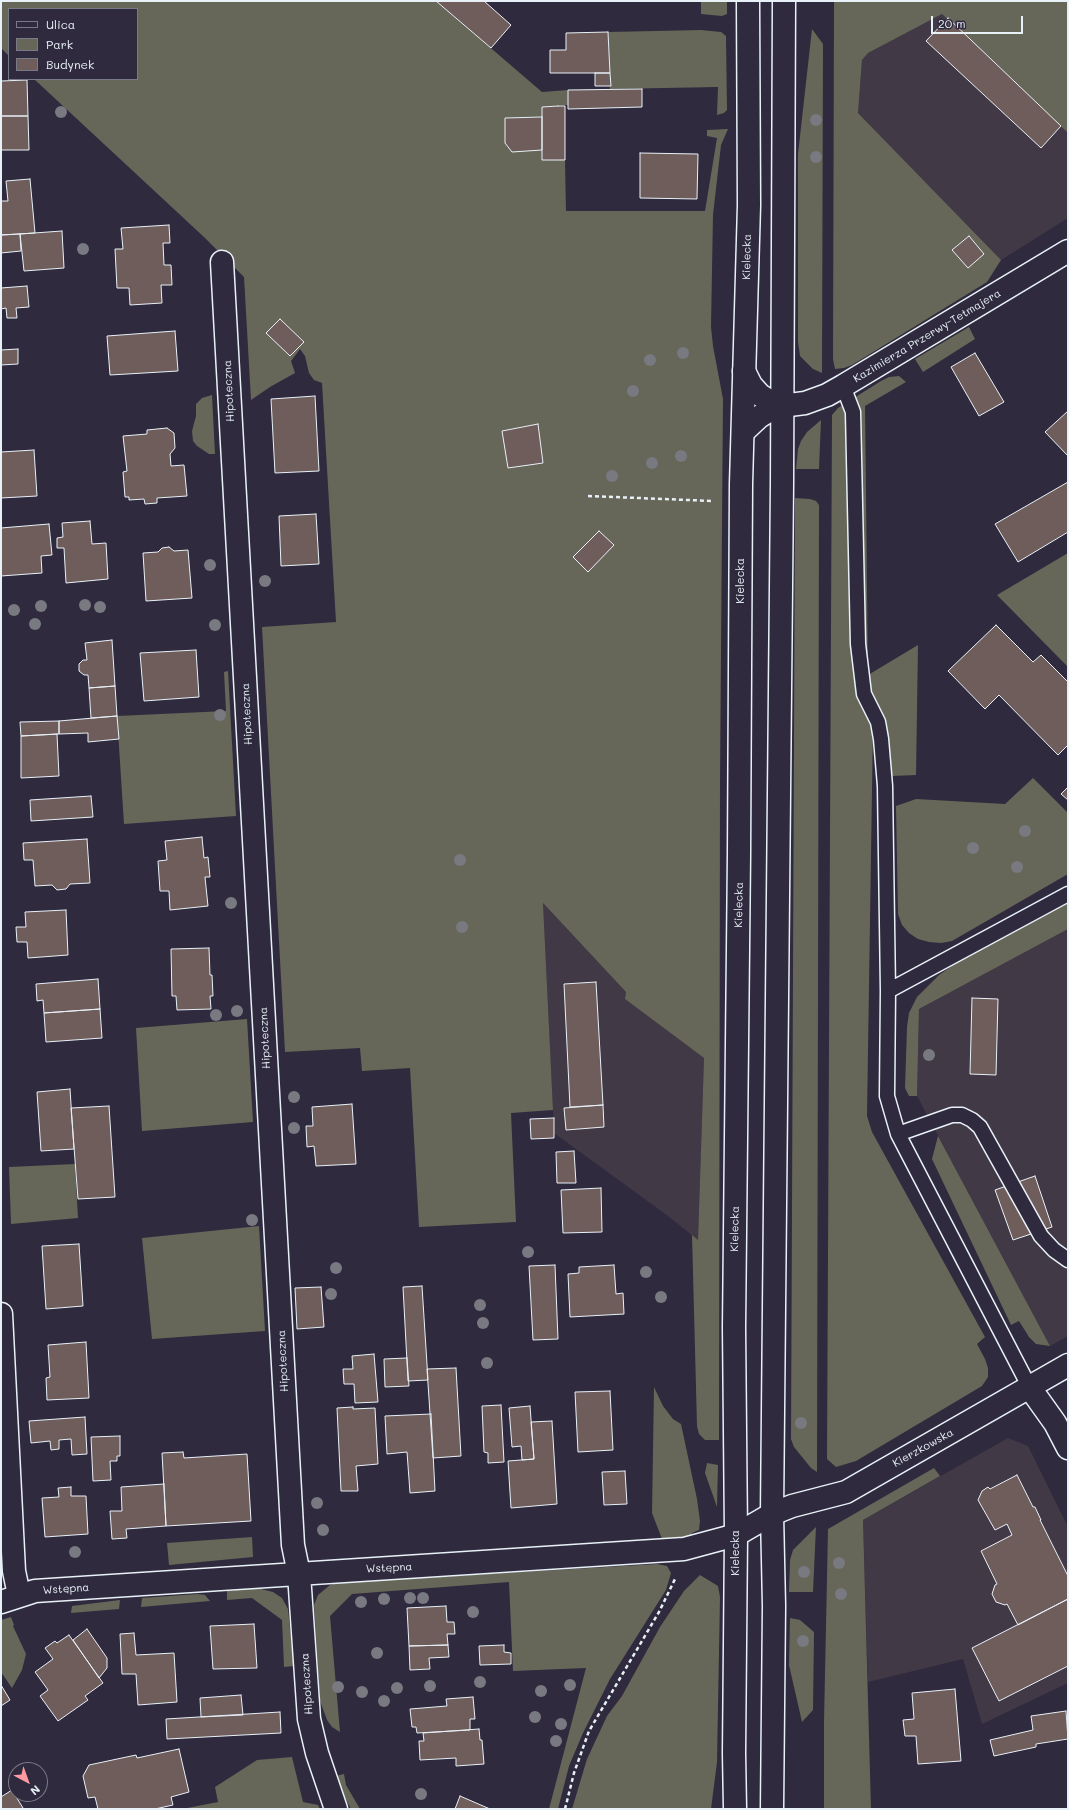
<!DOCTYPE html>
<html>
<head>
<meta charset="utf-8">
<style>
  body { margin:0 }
  #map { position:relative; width:1069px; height:1810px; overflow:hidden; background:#2f2a3d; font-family:Mali,sans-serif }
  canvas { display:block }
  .frame { position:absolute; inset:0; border:2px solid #e8f1f8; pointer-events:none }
  .legend { position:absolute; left:8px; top:8px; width:130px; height:72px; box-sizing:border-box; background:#2f2a3d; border:1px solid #797a88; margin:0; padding:5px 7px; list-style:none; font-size:12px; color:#e8f1f8 }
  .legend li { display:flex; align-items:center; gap:8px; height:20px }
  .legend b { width:20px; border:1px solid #797a88 }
  .north { position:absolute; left:8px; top:1762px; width:40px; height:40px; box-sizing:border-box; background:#2f2a3d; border:1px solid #797a88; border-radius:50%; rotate:139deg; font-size:11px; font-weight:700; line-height:16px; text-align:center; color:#e8f1f8 }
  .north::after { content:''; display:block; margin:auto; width:14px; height:18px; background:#ff9aa2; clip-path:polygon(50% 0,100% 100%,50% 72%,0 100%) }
  .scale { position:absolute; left:931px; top:16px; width:92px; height:18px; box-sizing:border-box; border:2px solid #e8f1f8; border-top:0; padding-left:5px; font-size:12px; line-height:14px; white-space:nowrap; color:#e8f1f8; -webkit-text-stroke:3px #2f2a3d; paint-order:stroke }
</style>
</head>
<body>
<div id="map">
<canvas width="1069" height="1810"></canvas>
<div class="frame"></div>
<ul class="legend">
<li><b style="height:5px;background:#2f2a3d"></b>Ulica</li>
<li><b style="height:11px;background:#666759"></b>Park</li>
<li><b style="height:11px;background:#6f5d5c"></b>Budynek</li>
</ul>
<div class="north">N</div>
<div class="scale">20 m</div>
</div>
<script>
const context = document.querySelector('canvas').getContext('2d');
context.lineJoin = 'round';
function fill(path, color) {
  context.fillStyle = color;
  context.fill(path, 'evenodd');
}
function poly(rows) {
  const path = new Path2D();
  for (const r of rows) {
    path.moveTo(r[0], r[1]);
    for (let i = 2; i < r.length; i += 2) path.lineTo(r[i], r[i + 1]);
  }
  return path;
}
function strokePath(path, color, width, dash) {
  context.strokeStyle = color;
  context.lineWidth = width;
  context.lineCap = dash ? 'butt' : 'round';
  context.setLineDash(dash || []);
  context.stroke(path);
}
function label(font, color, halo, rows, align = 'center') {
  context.font = font + ' Mali,sans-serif';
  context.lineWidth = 3.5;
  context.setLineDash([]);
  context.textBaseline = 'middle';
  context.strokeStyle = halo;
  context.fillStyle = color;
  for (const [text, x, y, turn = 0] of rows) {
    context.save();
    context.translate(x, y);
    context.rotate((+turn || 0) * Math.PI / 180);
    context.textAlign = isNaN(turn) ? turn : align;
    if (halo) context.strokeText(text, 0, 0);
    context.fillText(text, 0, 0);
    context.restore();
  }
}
fill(poly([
  [942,14,1068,133,1068,218,1001,260,858,113,862,60,868,53],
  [543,903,626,992,625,999,704,1058,698,1240,668,1216,554,1133],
  [1068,929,1068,1336,1050,1346,917,1096,919,1009],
  [1008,1438,1028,1446,1068,1527,1068,1683,982,1724,963,1659,868,1682,863,1520]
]), '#423946');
fill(poly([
  [1,1,436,1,542,92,568,90,568,105,542,107,542,117,506,118,542,150,542,160,565,160,566,211,705,211,717,138,707,136,707,130,728,129,721,145,713,215,711,327,713,346,723,399,720,783,719,1440,705,1440,699,1434,697,1426,692,1235,698,1240,704,1058,625,999,626,992,543,903,553,1110,511,1113,516,1222,419,1227,410,1068,362,1071,360,1048,285,1052,262,627,336,622,322,383,314,380,309,373,305,356,300,349,291,361,295,373,270,387,251,400,244,277,205,238,34,79,137,79,137,9,9,9,9,56,1,48],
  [701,1,727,1,727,14,722,16,701,14],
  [834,1,1068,1,1068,133,942,14,868,53,862,60,858,113,1001,260,987,282,852,365,844,368,835,369,833,359],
  [812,29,823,44,822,373,813,369,800,356,798,342,798,154],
  [701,30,721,32,726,36,727,110,724,113,717,115,718,87,610,89,608,32],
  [969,327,975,339,923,372,915,359],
  [899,376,906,382,865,406,868,675,918,645,916,775,892,776,881,715,877,703,870,697,873,726,867,1116,872,1132,985,1337,977,1344,985,1359,988,1368,988,1377,982,1386,856,1461,836,1467,827,1459,832,415,838,408,881,381,889,377],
  [212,395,215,454,209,454,197,446,193,441,192,431,196,416,196,404,202,398],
  [821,420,819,469,796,469,798,449,801,441,807,432],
  [795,498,810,499,816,501,819,505,817,1472,811,1468,794,1447,791,1439],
  [1068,553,1068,667,997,595],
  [228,671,236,816,124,824,117,716,226,711,224,672],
  [1033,778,1068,813,1068,874,952,941,941,943,929,942,918,939,909,933,902,925,898,914,896,806,916,799,1005,804],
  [1068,903,1068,929,919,1009,917,1096,909,1096,905,1088,907,1027,909,1013,917,997,939,975,955,964],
  [247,1019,253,1122,142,1131,136,1028],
  [938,1136,1050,1346,1036,1344,1029,1337,1019,1321,1011,1325,932,1159],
  [75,1164,78,1218,11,1224,9,1167],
  [259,1226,265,1331,152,1339,142,1238],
  [654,1387,663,1406,673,1419,681,1424,697,1499,700,1521,699,1530,692,1533,692,1538,662,1539,652,1513],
  [707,1463,718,1465,717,1507,705,1473],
  [934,1468,940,1476,863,1520,871,1809,824,1809,824,1722,828,1529],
  [816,1527,813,1592,789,1592,790,1560,793,1550],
  [252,1537,253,1557,169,1565,167,1543],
  [657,1564,667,1566,671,1573,666,1590,610,1679,583,1733,569,1766,558,1809,549,1809,586,1668,513,1671,509,1582,352,1594,330,1616,340,1732,332,1727,327,1720,320,1701,314,1605,318,1595,330,1585,337,1583],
  [700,1575,718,1586,720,1597,717,1762,711,1809,572,1809,587,1759,607,1716,622,1696,660,1627,684,1591],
  [257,1588,273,1592,282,1598,288,1609,294,1666,284,1667,282,1620,252,1598,227,1600,227,1591],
  [198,1594,205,1595,210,1601,141,1607,142,1598],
  [120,1600,119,1609,71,1613,72,1606],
  [11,1617,14,1625,13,1626,26,1654,22,1670,12,1688,1,1672,1,1620],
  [790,1618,800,1620,814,1632,813,1710,802,1722,789,1665],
  [292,1757,303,1802,318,1805,320,1809,182,1809,218,1802,215,1787,257,1760],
  [344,1774,346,1785,360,1809,351,1809,343,1794,336,1776]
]), '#666759');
const building = poly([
  [436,1,484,1,511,25,491,48,436,1],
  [948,18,1061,126,1041,148,926,41,948,18],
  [608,32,610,73,550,73,550,50,566,50,566,33,608,32],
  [595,73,610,73,611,86,595,86,595,73],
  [27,80,28,116,1,116,1,81,27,80],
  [642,89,642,107,568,109,568,90,642,89],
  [558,106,565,106,565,160,542,160,542,107,558,106],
  [1,116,28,116,29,150,1,150,1,116],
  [542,117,542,150,512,152,505,143,505,118,542,117],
  [640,153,698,154,697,199,640,198,640,153],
  [30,179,35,233,1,235,1,201,8,201,6,181,30,179],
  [169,225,170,243,163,243,164,265,171,265,172,285,161,285,162,303,130,305,129,288,117,288,115,249,123,249,121,228,169,225],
  [62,231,64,268,24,271,20,234,62,231],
  [20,234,21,251,1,253,1,235,20,234],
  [969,236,984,254,968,268,952,250,969,236],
  [27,286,29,307,16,308,17,318,7,318,6,308,1,309,1,288,27,286],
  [280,319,304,342,290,356,266,333,280,319],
  [175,331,178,371,110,375,107,336,175,331],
  [18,349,18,364,1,365,1,350,18,349],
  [975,353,1004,402,979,416,951,367,975,353],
  [315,396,319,471,275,473,271,399,315,396],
  [1068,411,1068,456,1045,432,1068,411],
  [538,424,543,463,508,468,502,431,538,424],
  [167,428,174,433,175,448,170,454,171,466,184,465,187,496,157,498,157,503,145,504,144,499,129,500,129,497,125,497,123,472,127,471,123,436,147,434,147,430,167,428],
  [34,450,37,496,1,498,1,452,34,450],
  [1068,482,1068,532,1018,562,995,524,1068,482],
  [316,514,319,564,281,566,279,516,316,514],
  [90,521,92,544,106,543,108,579,66,583,64,548,57,548,57,538,63,537,62,523,90,521],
  [49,524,52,555,41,556,42,573,1,576,1,528,49,524],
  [599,531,614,545,588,572,573,557,599,531],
  [169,547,174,551,188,550,192,598,146,601,143,553,158,552,162,548,169,547],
  [996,625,1033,662,1041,655,1068,682,1068,745,1058,755,999,695,985,709,948,671,996,625],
  [112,640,115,686,89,688,88,675,84,675,79,671,79,664,83,660,87,660,85,643,112,640],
  [196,650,199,697,144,701,140,653,196,650],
  [115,686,117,716,91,718,89,688,115,686],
  [117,716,119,739,88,742,88,733,59,734,59,721,117,716],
  [59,721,59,734,21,736,20,722,59,721],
  [57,734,59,776,21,778,21,736,57,734],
  [1068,787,1068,800,1061,794,1068,787],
  [91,796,93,817,31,821,30,800,91,796],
  [202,837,204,858,208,857,210,877,205,877,208,906,170,910,169,891,160,891,158,861,167,860,165,841,202,837],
  [87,839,90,883,70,884,66,889,57,890,52,885,35,886,33,860,24,860,23,843,87,839],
  [66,910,68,955,28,958,27,942,17,942,16,927,26,927,25,912,66,910],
  [209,948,210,975,212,975,213,996,210,996,211,1009,177,1010,176,996,172,996,171,949,209,948],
  [98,979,100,1009,44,1013,43,1000,37,1001,36,984,98,979],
  [596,982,603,1105,570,1107,564,984,596,982],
  [972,998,998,999,996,1075,970,1074,972,998],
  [100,1009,102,1038,46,1042,44,1013,100,1009],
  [70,1089,74,1149,41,1151,37,1092,70,1089],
  [352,1104,356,1164,316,1166,314,1146,307,1147,306,1126,313,1126,312,1107,352,1104],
  [603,1105,604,1127,566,1130,564,1108,603,1105],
  [109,1106,115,1197,78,1199,71,1108,109,1106],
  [554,1118,554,1138,531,1139,530,1119,554,1118],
  [574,1151,576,1183,557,1183,556,1152,574,1151],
  [1035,1176,1052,1227,1013,1240,995,1190,1035,1176],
  [601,1188,602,1232,563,1233,561,1190,601,1188],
  [79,1244,83,1306,46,1309,42,1246,79,1244],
  [555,1265,558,1339,533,1340,529,1266,555,1265],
  [614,1265,616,1294,623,1293,624,1314,570,1317,568,1274,579,1273,579,1267,614,1265],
  [422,1286,428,1380,408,1381,403,1287,422,1286],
  [321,1287,324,1327,297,1329,295,1288,321,1287],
  [86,1342,89,1398,47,1400,46,1378,50,1377,48,1345,86,1342],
  [374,1354,378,1402,355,1403,354,1384,344,1384,343,1369,353,1369,352,1356,374,1354],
  [407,1358,409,1386,385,1387,384,1359,407,1358],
  [456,1368,461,1456,433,1458,427,1369,456,1368],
  [610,1391,613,1450,578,1452,575,1392,610,1391],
  [501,1405,504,1462,488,1463,488,1453,484,1452,482,1406,501,1405],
  [530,1406,534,1459,522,1460,521,1446,512,1447,509,1408,530,1406],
  [353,1407,353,1409,375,1408,378,1464,356,1466,358,1491,341,1491,337,1408,353,1407],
  [431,1414,435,1491,410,1493,407,1452,387,1454,385,1416,431,1414],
  [85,1417,87,1454,72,1455,71,1439,59,1440,59,1449,51,1450,50,1441,31,1443,29,1421,85,1417],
  [552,1421,557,1504,511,1508,508,1461,534,1459,531,1422,552,1421],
  [120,1436,120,1456,117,1456,117,1461,110,1461,111,1480,93,1481,91,1437,120,1436],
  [183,1452,184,1458,247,1454,251,1521,166,1526,162,1453,183,1452],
  [625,1471,627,1504,604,1505,602,1472,625,1471],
  [1017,1475,1033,1507,1035,1507,1041,1520,1040,1520,1068,1576,1068,1599,1018,1625,1007,1604,1005,1605,996,1602,992,1594,995,1585,997,1584,981,1551,1012,1535,1007,1524,995,1530,978,1500,982,1491,988,1487,990,1489,1017,1475],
  [164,1484,166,1526,126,1529,127,1538,112,1539,110,1511,122,1511,121,1487,164,1484],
  [71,1487,71,1496,86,1496,88,1534,45,1537,42,1498,59,1497,58,1488,71,1487],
  [1068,1599,1068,1666,999,1701,972,1648,1068,1599],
  [446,1606,447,1622,454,1622,455,1634,447,1634,448,1645,409,1646,407,1608,446,1606],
  [254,1624,257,1668,213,1669,210,1626,254,1624],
  [87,1629,107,1658,107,1668,99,1678,73,1640,87,1629],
  [134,1633,136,1655,174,1653,177,1702,138,1705,136,1674,122,1674,120,1634,134,1633],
  [69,1635,103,1683,85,1696,88,1700,58,1721,40,1696,48,1690,35,1672,53,1659,45,1648,55,1641,57,1643,69,1635],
  [448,1645,449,1657,429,1658,430,1669,410,1670,409,1646,448,1645],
  [504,1645,504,1652,511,1653,511,1664,480,1665,479,1646,504,1645],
  [1,1685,10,1700,1,1706,1,1685],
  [955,1689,961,1761,918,1764,916,1736,905,1736,903,1720,914,1719,912,1693,955,1689],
  [241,1695,243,1715,201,1717,200,1698,241,1695],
  [473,1697,475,1719,470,1719,470,1730,417,1733,416,1727,412,1727,410,1709,447,1706,446,1699,473,1697],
  [1066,1711,1068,1739,1036,1744,1036,1747,994,1756,990,1740,1033,1730,1031,1716,1066,1711],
  [280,1712,281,1733,167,1739,166,1719,280,1712],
  [479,1729,480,1740,482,1740,484,1764,456,1766,456,1758,420,1760,419,1741,424,1741,423,1733,479,1729],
  [179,1749,189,1792,171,1797,173,1805,155,1809,98,1809,95,1797,88,1798,83,1776,89,1765,136,1755,137,1758,179,1749],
  [12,1790,23,1808,21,1809,1,1809,1,1797,12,1790],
  [460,1796,490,1809,455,1809,460,1796]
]);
fill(building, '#6f5d5c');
strokePath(building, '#e8f1f8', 1);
const service = poly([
  [843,386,853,412,858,644,864,694,878,722,881,739,885,786,888,991,1068,894],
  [888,991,887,1096,898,1134,1030,1388],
  [898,1134,952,1115,962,1115,972,1120,980,1127,1041,1236,1054,1250,1068,1260]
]);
const minor = poly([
  [222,262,293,1545,299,1574,309,1719,317,1753,336,1809],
  [744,371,751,385,760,395,771,402,781,406],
  [743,432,759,417,770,410,781,406,805,403,827,395,843,386,1068,251],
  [1,1314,14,1571,19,1595],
  [1030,1388,1055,1423,1068,1448],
  [1,1602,35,1591,50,1590,684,1549,736,1535,772,1514,792,1506,846,1492,1068,1365]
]);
const secondary = poly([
  [735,1809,734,1753,736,1535,734,1327,739,854,741,484,749,205,748,1],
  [772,1809,774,1606,772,1514,782,484,784,1]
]);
strokePath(service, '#e8f1f8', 17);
strokePath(minor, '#e8f1f8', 25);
strokePath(secondary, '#e8f1f8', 25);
strokePath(poly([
  [588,496,713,501],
  [565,1809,574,1773,589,1731,659,1612,676,1577]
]), '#e8f1f8', 2.5, [4, 3]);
strokePath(service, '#2f2a3d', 14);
strokePath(minor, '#2f2a3d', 22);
strokePath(secondary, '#2f2a3d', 22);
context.fillStyle = '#787981';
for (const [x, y] of [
  [61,112],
  [816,120],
  [816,157],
  [83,249],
  [683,353],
  [650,360],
  [633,391],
  [681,456],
  [652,463],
  [612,476],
  [210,565],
  [265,581],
  [85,605],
  [41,606],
  [100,607],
  [14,610],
  [35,624],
  [215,625],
  [220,715],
  [1025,831],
  [973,848],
  [460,860],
  [1017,867],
  [231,903],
  [462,927],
  [237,1011],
  [216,1015],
  [929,1055],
  [294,1097],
  [294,1128],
  [252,1220],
  [528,1252],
  [336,1268],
  [646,1272],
  [331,1294],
  [661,1297],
  [480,1305],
  [483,1323],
  [487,1363],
  [801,1423],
  [317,1503],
  [323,1530],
  [75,1552],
  [839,1563],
  [804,1572],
  [841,1594],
  [410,1598],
  [423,1598],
  [384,1599],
  [361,1602],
  [473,1612],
  [803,1641],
  [377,1653],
  [480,1682],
  [570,1685],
  [430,1686],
  [338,1687],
  [397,1688],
  [541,1691],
  [362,1692],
  [384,1701],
  [535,1717],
  [561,1724],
  [556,1741],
  [421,1794]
]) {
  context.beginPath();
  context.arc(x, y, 6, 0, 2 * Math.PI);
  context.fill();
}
label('11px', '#e8f1f8', '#2f2a3d', [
  ["Kielecka",747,257,-89],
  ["Kazimierza Przerwy-Tetmajera",927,336,-31],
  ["Hipoteczna",229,391,-93],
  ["Kielecka",741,581,-90],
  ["Hipoteczna",247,714,-93],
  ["Kielecka",739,905,-89],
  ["Hipoteczna",265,1038,-93],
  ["Kielecka",735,1229,-89],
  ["Hipoteczna",283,1361,-93],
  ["Kierzkowska",923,1448,-29],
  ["Kielecka",736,1553,-90],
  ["Wstępna",389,1568,-3],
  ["Wstępna",66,1589,-4],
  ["Hipoteczna",307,1684,-94]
]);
</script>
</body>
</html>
